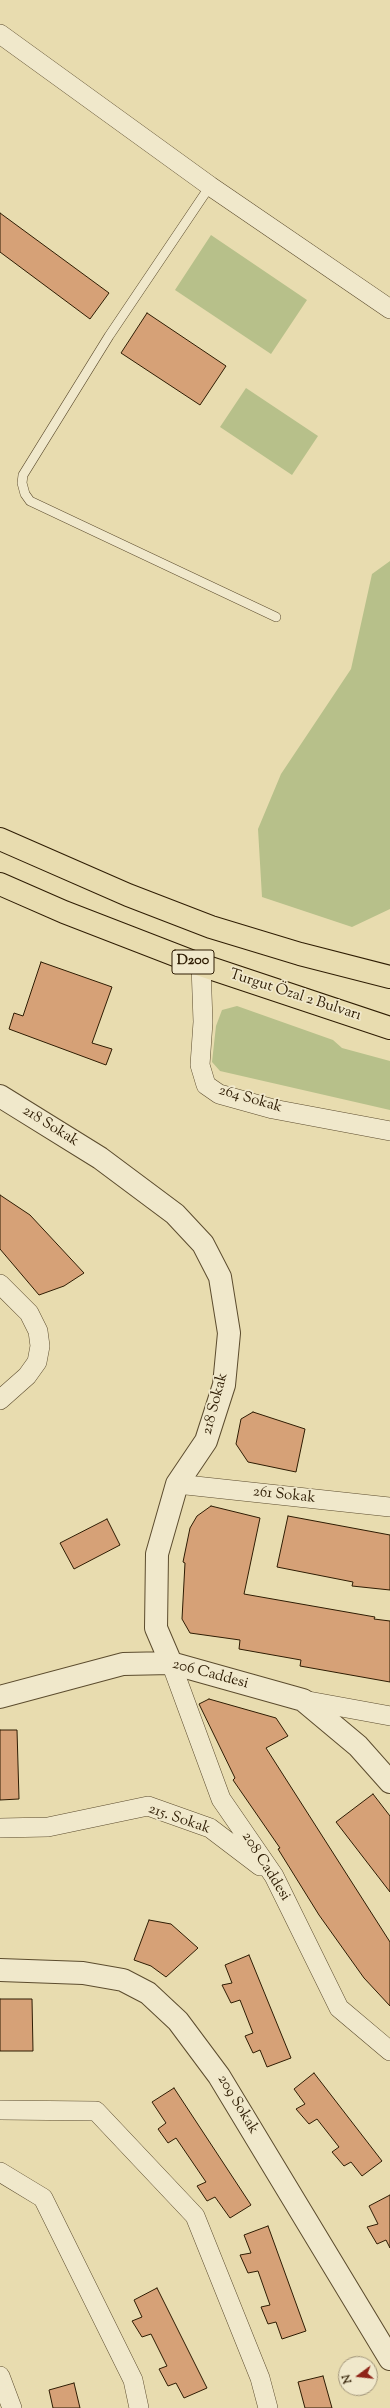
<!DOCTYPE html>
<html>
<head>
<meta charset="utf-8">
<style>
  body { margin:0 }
  #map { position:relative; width:390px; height:2408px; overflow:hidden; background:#e8dcaf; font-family:"Sorts Mill Goudy",serif }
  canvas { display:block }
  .north { position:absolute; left:338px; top:2356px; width:40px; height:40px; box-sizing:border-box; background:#f0e8cb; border:1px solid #a2967b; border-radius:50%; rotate:255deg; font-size:11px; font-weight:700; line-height:16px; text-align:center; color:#2e1c03 }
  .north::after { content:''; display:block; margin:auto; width:14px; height:18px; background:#8f2418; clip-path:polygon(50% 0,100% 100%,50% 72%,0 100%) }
</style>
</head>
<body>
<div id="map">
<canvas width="390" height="2408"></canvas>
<div class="north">N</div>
</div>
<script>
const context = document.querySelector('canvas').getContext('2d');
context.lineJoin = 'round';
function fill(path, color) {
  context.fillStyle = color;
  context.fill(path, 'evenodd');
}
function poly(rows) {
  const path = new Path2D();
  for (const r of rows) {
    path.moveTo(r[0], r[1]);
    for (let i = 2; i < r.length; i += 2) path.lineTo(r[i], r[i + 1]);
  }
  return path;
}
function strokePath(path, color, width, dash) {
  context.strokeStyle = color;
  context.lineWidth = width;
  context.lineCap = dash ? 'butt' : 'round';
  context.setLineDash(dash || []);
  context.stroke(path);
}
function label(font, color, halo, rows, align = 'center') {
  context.font = font + ' "Sorts Mill Goudy",serif';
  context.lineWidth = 3.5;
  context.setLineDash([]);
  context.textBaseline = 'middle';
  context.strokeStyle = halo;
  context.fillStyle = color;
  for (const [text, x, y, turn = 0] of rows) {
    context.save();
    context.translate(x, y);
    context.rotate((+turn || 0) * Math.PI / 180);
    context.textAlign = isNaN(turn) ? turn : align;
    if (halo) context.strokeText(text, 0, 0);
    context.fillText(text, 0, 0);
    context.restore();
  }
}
fill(poly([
  [211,235,307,300,271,354,175,290],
  [246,388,318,436,292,475,220,427],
  [390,561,390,909,352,927,262,897,258,829,281,774,351,669,372,574],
  [237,1006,333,1040,342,1048,390,1061,390,1110,220,1071,212,1062,216,1026,222,1010]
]), '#b7c08a');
const building = poly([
  [0,213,109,293,90,319,0,252,0,213],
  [147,313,226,366,200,405,121,353,147,313],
  [41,962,112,987,92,1043,112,1049,106,1065,9,1029,14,1013,23,1016,41,962],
  [0,1195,30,1215,84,1273,64,1286,39,1295,0,1249,0,1195],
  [253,1412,305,1429,296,1472,248,1462,236,1444,241,1419,253,1412],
  [211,1506,260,1518,244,1594,375,1617,374,1619,390,1621,390,1682,300,1666,301,1660,239,1649,240,1640,190,1633,182,1619,185,1563,183,1562,190,1528,197,1516,211,1506],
  [288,1516,390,1535,390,1590,352,1586,353,1582,277,1567,288,1516],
  [107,1519,120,1545,74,1569,60,1543,107,1519],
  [209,1699,276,1718,288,1736,266,1748,390,1942,390,2006,364,1978,319,1915,278,1849,280,1848,233,1780,235,1778,199,1704,209,1699],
  [0,1730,17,1730,19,1799,0,1800,0,1730],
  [373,1794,390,1816,390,1892,336,1822,373,1794],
  [149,1920,171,1924,198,1948,166,1977,151,1966,134,1960,149,1920],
  [249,1955,291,2058,267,2067,260,2050,253,2053,245,2036,253,2033,240,2000,231,2003,222,1985,232,1983,225,1965,249,1955],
  [0,1999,32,1999,33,2051,0,2051,0,1999],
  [314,2073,382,2161,362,2176,351,2162,344,2166,332,2152,339,2147,317,2119,309,2124,296,2109,305,2104,294,2089,314,2073],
  [174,2088,251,2205,230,2218,215,2197,207,2201,197,2186,206,2182,176,2138,168,2143,158,2129,166,2123,152,2102,174,2088],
  [390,2195,390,2248,386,2240,377,2244,367,2227,378,2224,369,2206,390,2195],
  [268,2226,306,2331,282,2339,276,2322,268,2324,261,2307,270,2305,258,2271,248,2273,240,2255,251,2253,244,2235,268,2226],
  [157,2288,207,2388,184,2398,176,2383,168,2386,159,2369,167,2366,151,2334,142,2337,132,2321,142,2317,134,2300,157,2288],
  [323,2376,332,2408,305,2408,298,2382,323,2376],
  [74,2383,80,2408,53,2408,49,2390,74,2383]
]);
fill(building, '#d6a177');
strokePath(building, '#2e1c03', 1);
const service = poly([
  [210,186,109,336,23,475,22,483,25,494,30,501,276,617]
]);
const minor = poly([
  [0,34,210,186,390,309],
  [201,965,203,1022,200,1065,206,1085,219,1094,273,1109,390,1131],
  [0,1284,29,1313,38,1331,40,1346,37,1362,27,1376,0,1400],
  [177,1484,390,1507],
  [171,1663,221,1799,274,1876,339,2008,390,2051],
  [303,1700,390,1716],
  [0,1828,48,1827,148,1806,210,1828,260,1866],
  [0,2110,96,2111,195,2216,260,2378,268,2408],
  [0,2172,43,2198,133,2380,139,2408],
  [0,2376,12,2408]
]);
const tertiary = poly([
  [0,1096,100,1158,175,1214,203,1244,220,1277,229,1333,224,1385,206,1441,177,1484,157,1554,156,1628,171,1663],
  [0,1697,123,1664,171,1663,303,1700,358,1746,390,1782],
  [0,1970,83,1973,123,1980,148,1993,178,2021,219,2076,390,2359]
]);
const trunk = poly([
  [0,839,128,895,211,927,300,954,390,977],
  [0,884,64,912,201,965,390,1028]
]);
strokePath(service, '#5c4c2e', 10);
strokePath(minor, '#5c4c2e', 20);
strokePath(tertiary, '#5c4c2e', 24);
strokePath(trunk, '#2e1c03', 24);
strokePath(service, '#f0e8cb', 9);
strokePath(minor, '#f0e8cb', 19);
strokePath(tertiary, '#f0e8cb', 22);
strokePath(trunk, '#e8dcaf', 22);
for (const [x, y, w] of [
  [193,962,42]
]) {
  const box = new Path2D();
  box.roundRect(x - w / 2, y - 12, w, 24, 3);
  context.fillStyle = '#f0e8cb';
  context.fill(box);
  strokePath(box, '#2e1c03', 1);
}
label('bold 14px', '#2e1c03', null, [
  ["D200",193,962]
]);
label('15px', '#2e1c03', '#f0e8cb', [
  ["Turgut Özal 2 Bulvarı",295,996,18],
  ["264 Sokak",250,1100,16],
  ["218 Sokak",50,1127,32],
  ["218 Sokak",216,1404,-75],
  ["261 Sokak",284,1496,6],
  ["206 Caddesi",210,1675,15],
  ["215. Sokak",179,1820,19],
  ["208 Caddesi",265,1867,58],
  ["209 Sokak",237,2105,59]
]);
</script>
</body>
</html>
